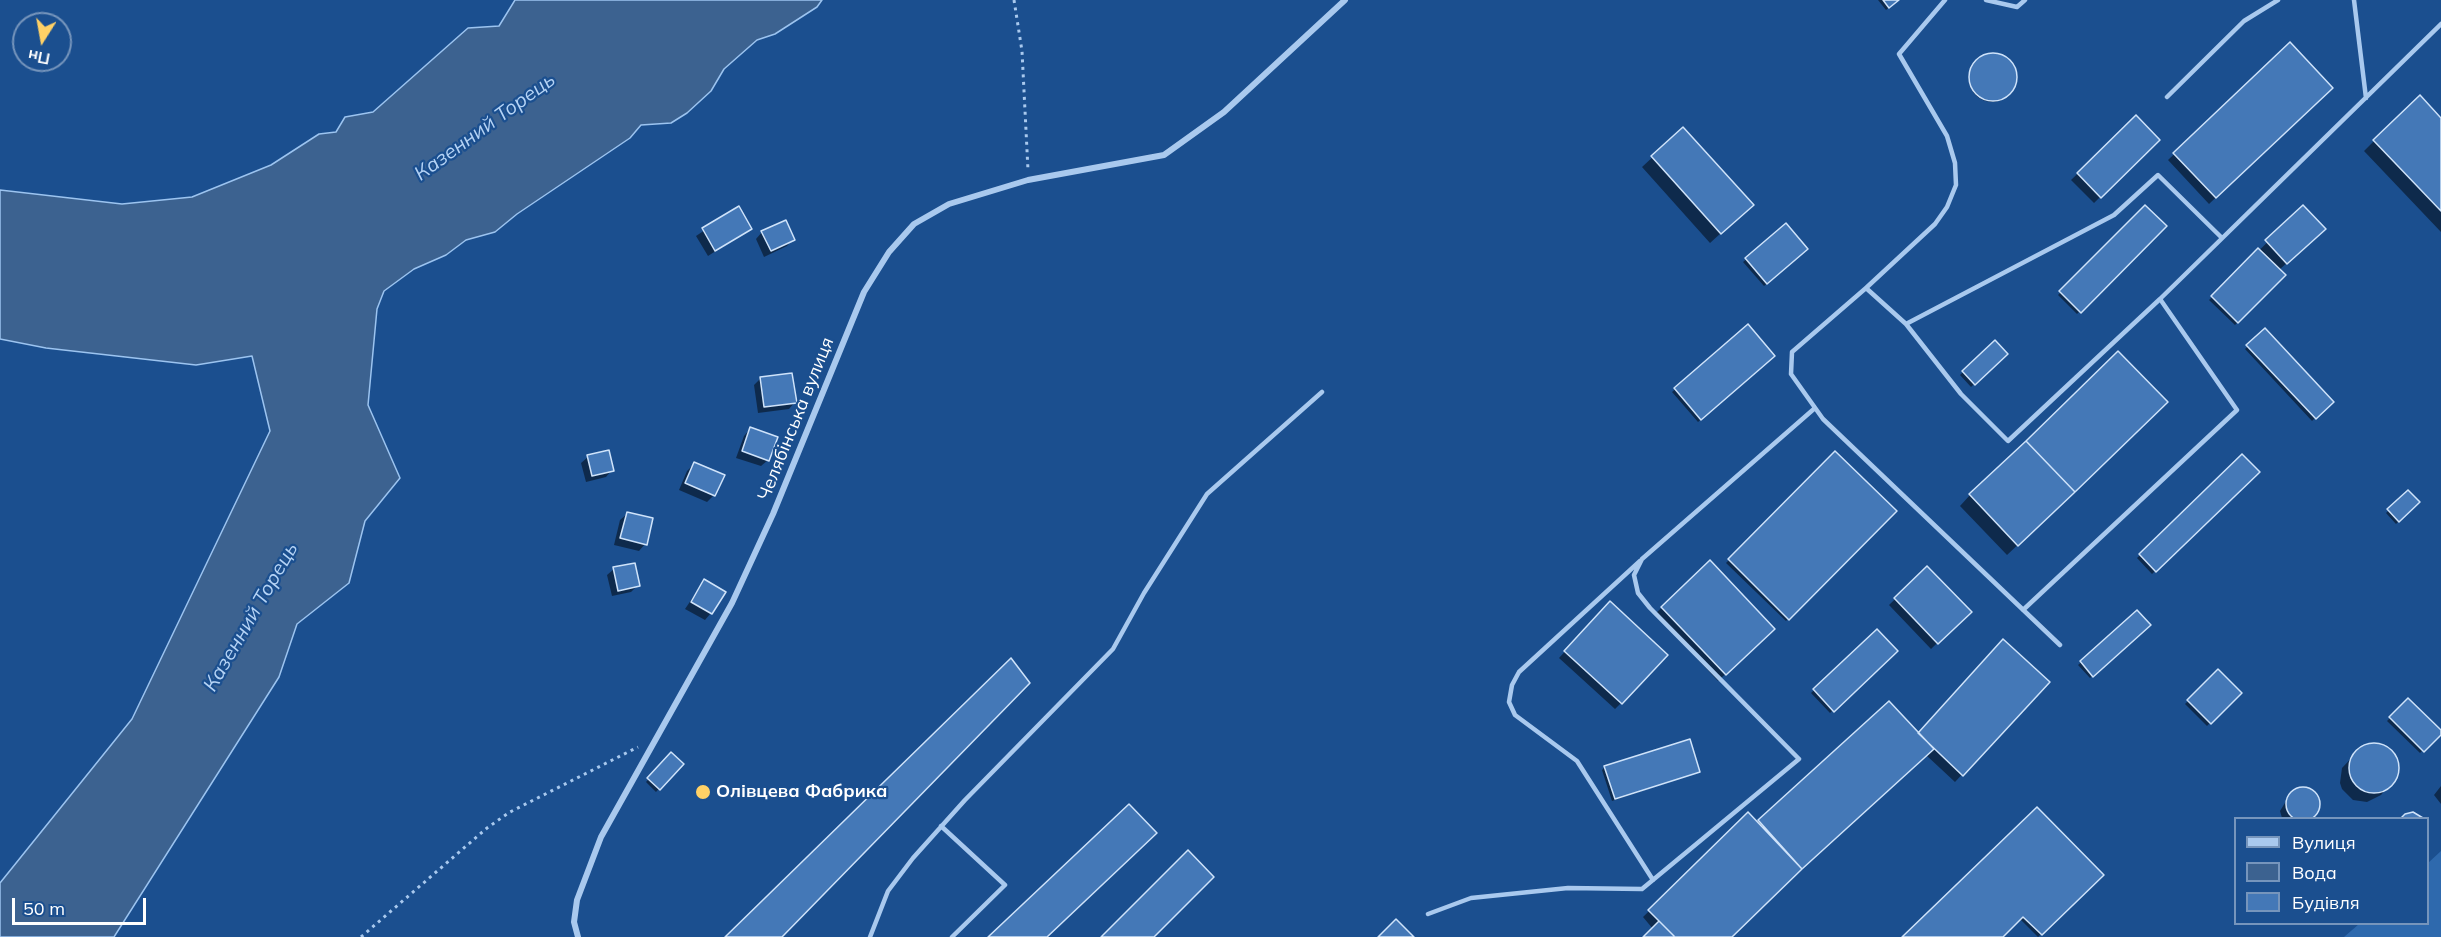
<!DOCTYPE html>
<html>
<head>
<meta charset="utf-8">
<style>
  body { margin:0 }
  #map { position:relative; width:2441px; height:937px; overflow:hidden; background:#1b4f8f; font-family:Mulish,sans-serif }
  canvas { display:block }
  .legend { position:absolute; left:2234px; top:817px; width:195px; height:108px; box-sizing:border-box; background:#1b4f8f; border:2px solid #7695bc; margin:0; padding:8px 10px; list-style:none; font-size:18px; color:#fff }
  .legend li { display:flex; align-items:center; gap:12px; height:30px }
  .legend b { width:30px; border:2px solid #7695bc }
  .north { position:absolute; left:12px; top:12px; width:60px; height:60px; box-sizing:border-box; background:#1b4f8f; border:2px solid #7695bc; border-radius:50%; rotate:191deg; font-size:16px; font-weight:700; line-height:24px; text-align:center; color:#fff }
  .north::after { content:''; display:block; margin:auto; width:21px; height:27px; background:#ffd166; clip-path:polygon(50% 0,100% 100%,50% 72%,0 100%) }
  .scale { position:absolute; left:12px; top:898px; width:134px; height:27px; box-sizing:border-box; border:3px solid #fff; border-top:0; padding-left:8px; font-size:18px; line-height:21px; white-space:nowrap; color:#fff; -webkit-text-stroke:4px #1b4f8f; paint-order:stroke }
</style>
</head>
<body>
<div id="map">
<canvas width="2441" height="937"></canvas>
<ul class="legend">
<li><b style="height:8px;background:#a9c9ee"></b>Вулиця</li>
<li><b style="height:16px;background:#3c6290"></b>Вода</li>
<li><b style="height:16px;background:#4478b7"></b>Будівля</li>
</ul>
<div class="north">Пн</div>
<div class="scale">50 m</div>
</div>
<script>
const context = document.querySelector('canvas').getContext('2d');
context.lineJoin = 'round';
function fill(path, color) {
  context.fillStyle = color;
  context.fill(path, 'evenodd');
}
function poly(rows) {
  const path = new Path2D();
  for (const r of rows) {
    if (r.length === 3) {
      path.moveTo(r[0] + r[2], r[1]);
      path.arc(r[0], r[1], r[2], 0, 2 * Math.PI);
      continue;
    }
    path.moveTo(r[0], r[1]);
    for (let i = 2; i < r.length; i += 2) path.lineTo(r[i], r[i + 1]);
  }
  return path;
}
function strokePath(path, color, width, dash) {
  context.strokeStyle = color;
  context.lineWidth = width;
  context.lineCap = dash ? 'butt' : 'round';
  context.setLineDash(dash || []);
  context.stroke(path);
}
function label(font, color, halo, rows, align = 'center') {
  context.font = font + ' Mulish,sans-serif';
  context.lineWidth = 4.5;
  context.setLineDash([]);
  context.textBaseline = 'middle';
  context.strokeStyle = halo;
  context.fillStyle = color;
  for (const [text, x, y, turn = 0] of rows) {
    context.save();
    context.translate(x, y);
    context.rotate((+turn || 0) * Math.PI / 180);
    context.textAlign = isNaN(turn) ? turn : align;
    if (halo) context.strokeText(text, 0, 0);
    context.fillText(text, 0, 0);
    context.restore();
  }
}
fill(poly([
  [2441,851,2441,937,2344,937,2359,924,2428,924,2428,863]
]), '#2e69ad');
const water = poly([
  [515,0,822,0,817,7,775,34,757,40,724,69,711,91,687,113,671,123,641,125,630,138,517,214,495,232,466,240,446,255,414,269,384,291,377,309,368,405,400,478,365,521,349,583,297,624,279,677,114,937,0,937,0,883,132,719,270,431,252,356,196,365,46,348,0,339,0,190,122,204,192,197,271,165,319,134,336,132,345,117,373,112,468,28,499,26,515,0]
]);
fill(water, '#3c6290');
strokePath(water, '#9cc4f0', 1.5);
fill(poly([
  [1878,0,1898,0,1886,10],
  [2290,44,2331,88,2209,204,2168,160],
  [1992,79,23],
  [2136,117,2158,140,2094,203,2071,180],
  [2441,120,2441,232,2364,151,2374,141],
  [1683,129,1741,215,1710,243,1642,167],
  [2145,207,2165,226,2077,314,2058,295],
  [2303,207,2317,236,2279,270,2284,275,2235,325,2209,300],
  [738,208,750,229,708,256,696,236],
  [1786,225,1804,252,1764,286,1743,262],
  [762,232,793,239,787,246,764,257,756,239],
  [1747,326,1773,356,1698,422,1672,392],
  [2265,330,2332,402,2312,421,2245,349],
  [1995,342,2006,354,1971,387,1960,375],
  [760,379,795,402,789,409,758,413,754,385],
  [750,429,768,460,761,466,736,458,744,436],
  [1835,453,1895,511,1786,621,1726,563],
  [2242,456,2257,472,2152,574,2137,558],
  [588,457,612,470,606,477,586,482,581,463],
  [694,464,714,495,707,502,679,490,687,471],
  [2408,492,2418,502,2396,524,2386,513],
  [1970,495,2054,511,2007,555,1960,506],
  [627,514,645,544,639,551,614,545,620,520],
  [1710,562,1773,629,1718,681,1655,614],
  [1927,568,1969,612,1931,649,1889,605],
  [614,569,638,585,631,592,612,596,607,575],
  [704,581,711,613,705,620,685,609],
  [1603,610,1621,703,1615,709,1559,658],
  [2137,612,2148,625,2090,678,2078,665],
  [1877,631,1896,651,1830,713,1811,693],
  [2218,671,2240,693,2207,726,2185,704],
  [2048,682,1955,782,1926,755,1794,875,1731,937,1645,937,1653,929,1643,917,1748,814,1758,822,1889,703,1918,734],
  [2408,700,2441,732,2420,753,2387,721],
  [2372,745,2387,748,2397,761,2396,777,2381,795,2367,802,2353,800,2342,789,2340,783,2342,768,2358,751],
  [671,754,681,764,656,792,646,782],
  [1605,767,1699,772,1612,801,1602,770],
  [2441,786,2441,804,2434,795],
  [2305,788,2317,797,2319,807,2313,816,2282,818,2280,811,2288,798,2295,791],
  [2102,875,2038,937,2020,919,2001,937,1905,937]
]), '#0007');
const building = poly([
  [1883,0,1899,0,1889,8,1883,0],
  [2290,42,2333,88,2216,198,2173,153,2290,42],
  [1993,77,24],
  [2420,95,2441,118,2441,211,2373,140,2420,95],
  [2136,115,2160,140,2101,198,2077,173,2136,115],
  [1683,127,1754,205,1721,234,1651,156,1683,127],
  [2145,205,2167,226,2081,313,2059,291,2145,205],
  [2303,205,2326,229,2287,264,2265,240,2303,205],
  [739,206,752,229,715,251,702,228,739,206],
  [786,220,795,240,771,251,761,231,786,220],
  [1786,223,1808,249,1767,284,1745,258,1786,223],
  [2258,248,2286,275,2238,323,2211,296,2258,248],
  [1748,324,1775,356,1701,420,1674,388,1748,324],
  [2265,328,2334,402,2316,419,2246,345,2265,328],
  [1995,340,2008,354,1975,385,1962,371,1995,340],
  [2118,351,2168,402,2075,492,2026,441,2118,351],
  [792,373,797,403,764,407,760,377,792,373],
  [750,427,778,437,769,461,742,451,750,427],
  [2026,441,2075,492,2018,546,1969,494,2026,441],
  [609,450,614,471,592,476,587,455,609,450],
  [1835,451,1897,511,1789,620,1728,559,1835,451],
  [2242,454,2260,472,2156,572,2139,554,2242,454],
  [694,462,725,475,715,496,685,483,694,462],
  [2408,490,2420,502,2399,522,2387,509,2408,490],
  [627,512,653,518,647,545,620,538,627,512],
  [1710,560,1775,629,1726,675,1661,607,1710,560],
  [635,563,640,586,618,591,613,567,635,563],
  [1927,566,1972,612,1938,644,1894,598,1927,566],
  [704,579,726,592,712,614,691,602,704,579],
  [1610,601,1668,655,1622,704,1564,651,1610,601],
  [2137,610,2151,625,2093,677,2080,661,2137,610],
  [1877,629,1898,651,1834,712,1813,689,1877,629],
  [2003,639,2050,682,1963,776,1918,733,2003,639],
  [1011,658,1030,683,782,937,725,937,1011,658],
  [2218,669,2242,693,2211,724,2187,700,2218,669],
  [2408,698,2441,730,2441,735,2424,752,2389,717,2408,698],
  [1889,701,1934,749,1802,869,1758,820,1889,701],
  [1690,739,1700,772,1615,799,1604,766,1690,739],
  [2374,768,25],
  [671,752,684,764,660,790,647,778,671,752],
  [2303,804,17],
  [1129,804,1157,833,1047,937,988,937,1129,804],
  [2037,807,2104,875,2042,935,2023,917,2003,937,1902,937,2037,807],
  [1748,812,1802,869,1732,937,1675,937,1648,910,1748,812],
  [2413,812,2423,818,2401,818,2405,814,2413,812],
  [1188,850,1214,877,1154,937,1101,937,1188,850],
  [1396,919,1414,937,1378,937,1396,919],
  [1659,921,1675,937,1643,937,1659,921]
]);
fill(building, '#4478b7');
strokePath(building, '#cfe3fa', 1.5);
strokePath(poly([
  [1014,0,1022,51,1028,170],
  [361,937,487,828,510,812,638,747]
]), '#a9c9ee', 3, [3, 4.5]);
strokePath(poly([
  [1986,0,2017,7,2025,0],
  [2354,0,2366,98],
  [2167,97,2244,21,2278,0],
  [2222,238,2158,175,2114,215,1906,324,1961,394,2008,441,2160,299,2441,24],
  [1866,288,1792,352,1791,374,1823,419,2060,645],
  [1906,324,1866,288,1935,224,1947,207,1956,185,1955,163,1947,136,1899,54,1945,0],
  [1640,561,1519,672,1512,685,1509,702,1515,715,1577,761,1653,880],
  [2023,610,2237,410,2160,299],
  [941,826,1005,885,952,937],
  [1428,914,1471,898,1568,888,1642,889,1799,759,1650,608,1638,593,1634,575,1642,559,1815,408],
  [870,937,888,891,913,858,965,800,1113,649,1144,593,1207,494,1322,392]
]), '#a9c9ee', 4.5);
strokePath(poly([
  [578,937,574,922,577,900,601,837,732,603,773,514,864,292,889,252,914,224,949,204,1028,180,1164,155,1224,112,1345,0]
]), '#a9c9ee', 6);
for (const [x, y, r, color] of [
  [703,792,8,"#ffd166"]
]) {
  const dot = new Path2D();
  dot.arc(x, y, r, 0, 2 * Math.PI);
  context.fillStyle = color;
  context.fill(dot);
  strokePath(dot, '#1b4f8f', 2);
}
label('18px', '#fff', '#1b4f8f', [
  ["Челябінська вулиця",796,419,-68]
]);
label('bold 18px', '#fff', '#1b4f8f', [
  ["Олівцева Фабрика",716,792]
], 'left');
label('italic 20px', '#b5d3f5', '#1b4f8f', [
  ["Казенний Торець",485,127,-36],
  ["Казенний Торець",251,617,-60]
]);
</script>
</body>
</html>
